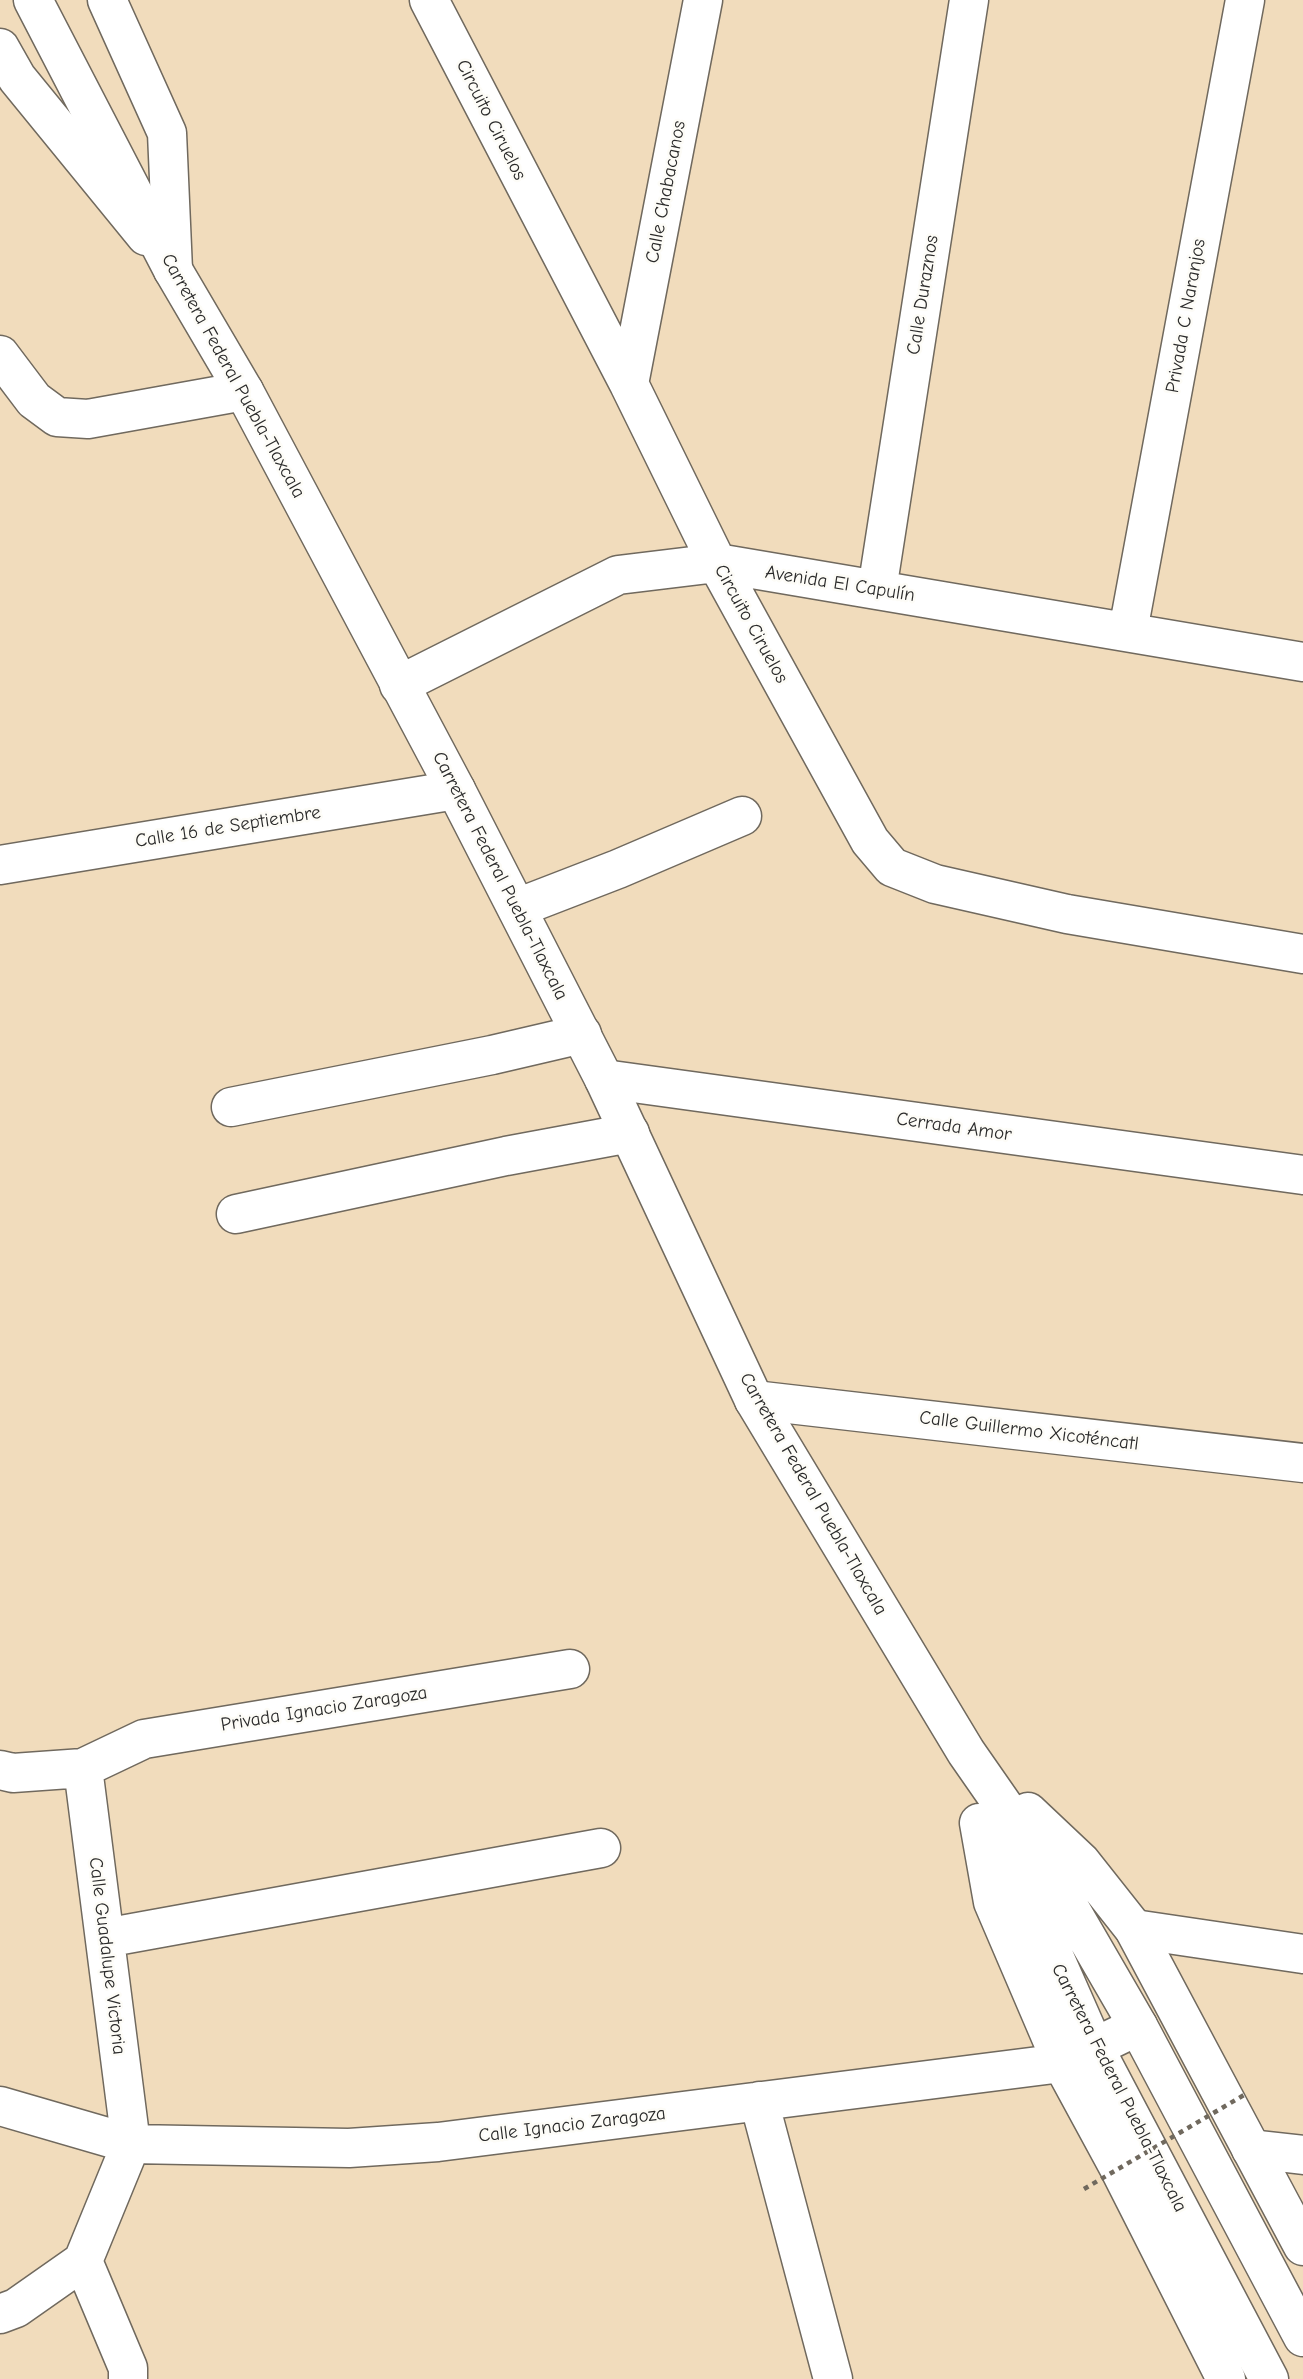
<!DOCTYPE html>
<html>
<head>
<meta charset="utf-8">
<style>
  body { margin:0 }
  canvas { display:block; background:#f1dcbc }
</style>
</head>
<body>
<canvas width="1303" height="2379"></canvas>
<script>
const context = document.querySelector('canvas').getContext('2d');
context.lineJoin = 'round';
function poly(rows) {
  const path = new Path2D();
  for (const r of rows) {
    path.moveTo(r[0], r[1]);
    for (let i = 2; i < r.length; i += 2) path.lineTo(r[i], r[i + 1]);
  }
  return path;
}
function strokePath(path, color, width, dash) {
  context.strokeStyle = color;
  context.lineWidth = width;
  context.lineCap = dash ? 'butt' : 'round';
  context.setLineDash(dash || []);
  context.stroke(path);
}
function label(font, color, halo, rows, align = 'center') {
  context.font = font + ' "Comic Neue",sans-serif';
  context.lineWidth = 5;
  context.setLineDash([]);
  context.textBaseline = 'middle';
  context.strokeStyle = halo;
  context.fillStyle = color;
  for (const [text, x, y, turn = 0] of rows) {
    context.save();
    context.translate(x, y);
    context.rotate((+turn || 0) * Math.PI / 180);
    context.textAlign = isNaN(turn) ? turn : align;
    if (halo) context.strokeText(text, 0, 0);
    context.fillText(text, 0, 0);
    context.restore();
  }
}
const minor = poly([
  [107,0,167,133,173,270],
  [429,0,629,384,717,563,870,841,892,867,935,884,1067,914,1303,954],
  [0,48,17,78,146,236],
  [0,355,34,400,57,417,88,419,244,391],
  [629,384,703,0],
  [877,590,969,0],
  [1128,631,1245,0],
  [399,685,618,575,717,563,1303,662],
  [0,865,456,790],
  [517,908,618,869,742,816],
  [604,1079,1303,1175],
  [231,1107,492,1055,582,1034],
  [236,1214,506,1156,630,1133],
  [754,1400,1303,1463],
  [0,1770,13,1773,83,1768,144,1739,570,1669],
  [1134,1929,1303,1954],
  [105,1938,601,1848],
  [759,2101,833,2379],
  [0,2106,131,2144,349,2148,438,2142,1062,2063,1138,2026],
  [1251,2149,1303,2155],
  [83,2261,128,2368,128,2379],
  [0,2314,16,2308,83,2261,131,2144,83,1768]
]);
const major = poly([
  [33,0,173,270,244,391,456,790,604,1079,754,1400,966,1752,1046,1867,1138,2026,1303,2337],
  [1028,1812,1081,1862,1134,1929,1303,2246],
  [995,1822,1094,2047,1269,2379],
  [979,1823,993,1902,1062,2063,1119,2168,1226,2379]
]);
strokePath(minor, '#70695e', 41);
strokePath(major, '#70695e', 41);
strokePath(minor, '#fff', 38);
strokePath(major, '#fff', 38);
strokePath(poly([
  [1084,2189,1244,2095]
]), '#70695e', 4.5, [5, 5]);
label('19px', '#2b2b2b', '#fdfcf7', [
  ["Circuito Ciruelos",491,120,63],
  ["Calle Chabacanos",666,192,-79],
  ["Calle Duraznos",923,295,-81],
  ["Privada C Naranjos",1186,316,-80],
  ["Carretera Federal Puebla-Tlaxcala",233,376,61],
  ["Avenida El Capulín",840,584,9],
  ["Circuito Ciruelos",751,624,61],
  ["Calle 16 de Septiembre",228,827,-9],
  ["Carretera Federal Puebla-Tlaxcala",500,876,63],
  ["Cerrada Amor",954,1127,8],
  ["Calle Guillermo Xicoténcatl",1029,1431,7],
  ["Carretera Federal Puebla-Tlaxcala",813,1494,60],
  ["Privada Ignacio Zaragoza",324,1709,-9],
  ["Calle Guadalupe Victoria",107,1956,83],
  ["Carretera Federal Puebla-Tlaxcala",1119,2088,63],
  ["Calle Ignacio Zaragoza",572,2125,-7]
]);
</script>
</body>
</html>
